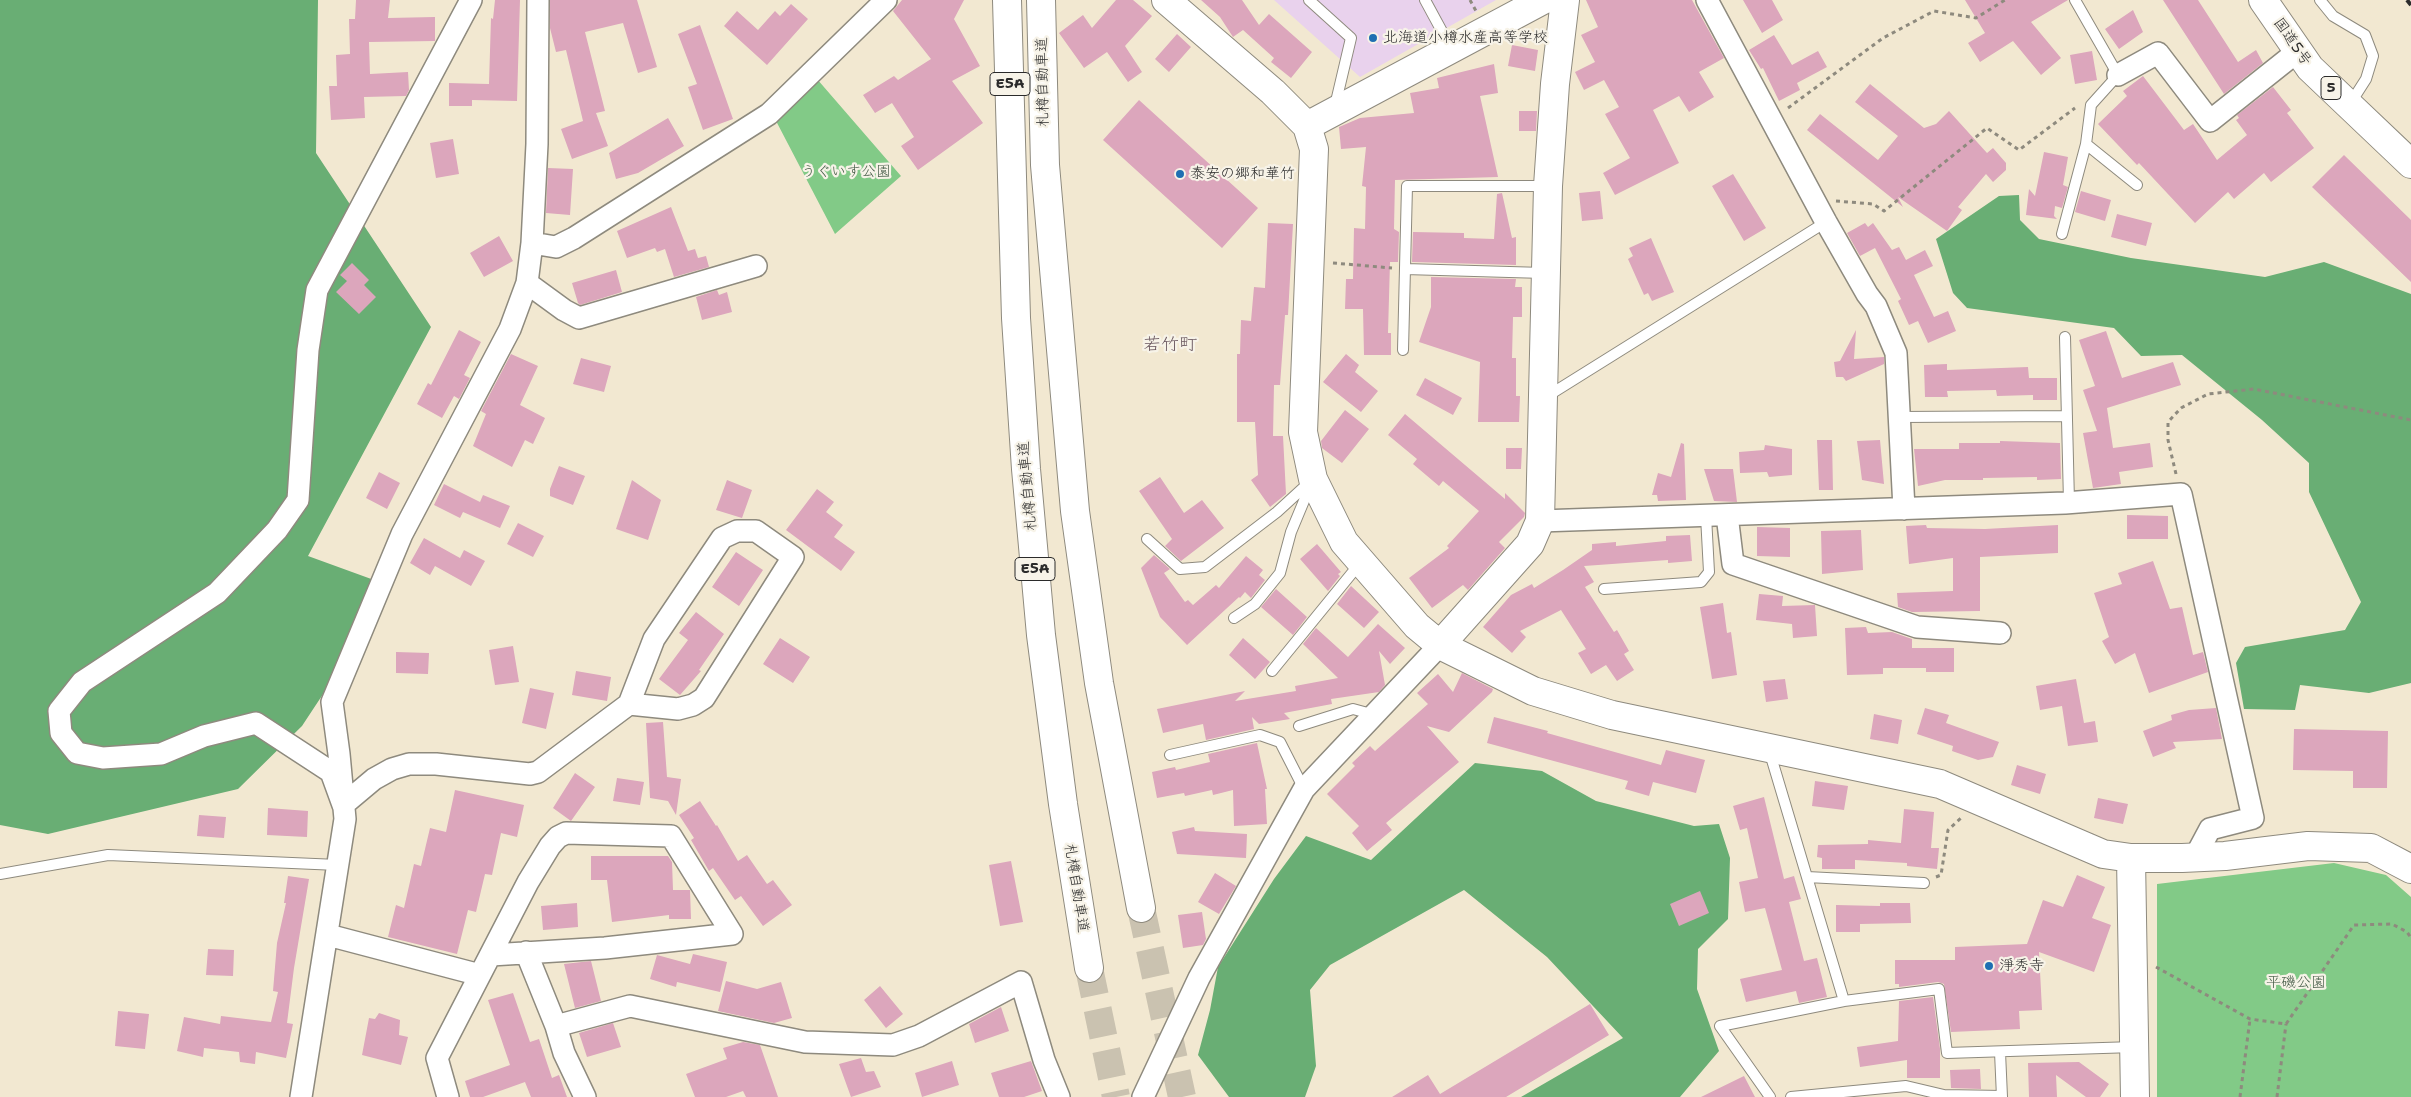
<!DOCTYPE html>
<html>
<head>
<meta charset="utf-8">
<style>
  body { margin:0 }
  canvas { display:block; background:#f2e8d1 }
</style>
</head>
<body>
<canvas width="2411" height="1097"></canvas>
<script>
const context = document.querySelector('canvas').getContext('2d');
context.lineJoin = 'round';
function fill(path, color) {
  context.fillStyle = color;
  context.fill(path, 'evenodd');
}
function poly(rows) {
  const path = new Path2D();
  for (const r of rows) {
    path.moveTo(r[0], r[1]);
    for (let i = 2; i < r.length; i += 2) path.lineTo(r[i], r[i + 1]);
  }
  return path;
}
function strokePath(path, color, width, dash) {
  context.strokeStyle = color;
  context.lineWidth = width;
  context.lineCap = dash ? 'butt' : 'round';
  context.setLineDash(dash || []);
  context.stroke(path);
}
function label(font, color, halo, rows, align = 'center') {
  context.font = font + ' "Shantell Sans","Klee One",sans-serif';
  context.lineWidth = 4.5;
  context.setLineDash([]);
  context.textBaseline = 'middle';
  context.strokeStyle = halo;
  context.fillStyle = color;
  for (const [text, x, y, turn = 0] of rows) {
    context.save();
    context.translate(x, y);
    context.rotate((+turn || 0) * Math.PI / 180);
    context.textAlign = isNaN(turn) ? turn : align;
    if (halo) context.strokeText(text, 0, 0);
    context.fillText(text, 0, 0);
    context.restore();
  }
}
fill(poly([
  [1274,0,1496,0,1360,77]
]), '#e9d2ed');
fill(poly([
  [817,79,901,176,835,234,775,119],
  [2334,863,2386,875,2411,897,2411,1097,2157,1097,2157,884]
]), '#82ca87');
fill(poly([
  [0,0,318,0,316,153,431,327,308,556,374,580,331,682,302,726,238,789,48,834,0,825],
  [2019,195,2020,220,2039,239,2131,258,2265,277,2324,262,2411,294,2411,683,2369,693,2300,685,2295,710,2244,709,2236,663,2245,647,2345,630,2361,602,2309,492,2309,463,2262,420,2182,355,2141,356,2114,328,1967,308,1953,293,1936,239,1999,196],
  [1475,763,1542,771,1596,801,1694,826,1719,824,1730,858,1728,919,1698,949,1697,989,1719,1051,1680,1097,1521,1097,1623,1038,1547,957,1464,890,1330,965,1310,990,1316,1066,1305,1097,1229,1097,1198,1055,1210,1010,1218,967,1274,879,1306,836,1371,860]
]), '#69ae74');
fill(poly([
  [356,0,390,0,388,18,435,17,435,41,369,42,370,74,408,72,409,90,406,96,364,97,365,118,331,120,329,86,337,86,336,55,350,54,349,19,355,19],
  [495,0,520,0,517,101,472,100,472,106,449,106,449,83,489,84,491,18,493,19],
  [550,0,637,0,657,67,638,73,623,23,585,32,605,111,596,113,608,146,572,159,561,129,583,121,566,50,556,52,550,28],
  [902,0,964,0,954,19,980,66,952,81,983,123,918,170,901,146,914,137,892,103,875,113,863,95,894,76,898,80,931,59,893,11],
  [1116,0,1133,0,1152,16,1125,46,1142,72,1128,82,1107,52,1084,68,1059,33,1083,15,1092,28],
  [1201,0,1242,0,1259,25,1269,14,1312,52,1291,78,1271,62,1274,58,1243,30,1233,37,1220,17],
  [1586,0,1692,0,1724,58,1699,72,1714,97,1689,112,1679,96,1653,110,1679,163,1615,195,1603,173,1630,158,1605,114,1619,107,1604,80,1584,90,1575,72,1595,62,1581,35,1598,27],
  [1743,0,1772,0,1783,20,1762,33],
  [1965,0,2068,0,2031,22,2061,58,2041,75,2013,41,1980,62,1968,43,1985,33],
  [2163,0,2198,0,2238,62,2256,50,2263,63,2224,94],
  [791,4,808,19,767,65,724,26,737,11,758,30,775,11,780,16],
  [2133,10,2143,32,2119,49,2105,29],
  [700,25,733,119,703,130,688,87,697,84,678,34],
  [1177,34,1191,47,1169,72,1155,59],
  [1774,35,1792,65,1818,51,1827,67,1797,83,1800,90,1779,101,1763,68,1761,69,1749,50],
  [1512,45,1538,50,1535,71,1508,66],
  [2092,51,2097,80,2075,84,2070,55],
  [1494,64,1498,93,1480,96,1498,177,1395,180,1394,229,1399,232,1398,262,1390,262,1388,333,1391,333,1391,355,1364,355,1363,309,1345,309,1346,279,1353,279,1354,228,1365,229,1366,187,1362,186,1366,147,1341,149,1339,127,1360,118,1414,113,1410,93,1439,88,1437,78],
  [2143,76,2184,130,2193,124,2217,160,2247,135,2236,120,2239,118,2237,115,2273,87,2291,110,2287,113,2314,148,2271,182,2264,173,2234,199,2228,192,2195,223,2139,163,2137,165,2098,124,2127,96,2123,91],
  [1870,84,1924,128,1936,124,1949,111,1987,153,1993,148,2006,163,2006,170,1993,182,1986,174,1958,207,1962,210,1947,231,1898,197,1903,207,1807,130,1820,114,1878,160,1898,136,1855,102],
  [1139,100,1258,208,1222,248,1103,140],
  [1519,111,1537,111,1536,131,1519,131],
  [668,118,684,146,638,173,616,179,609,153],
  [453,139,459,174,436,178,430,143],
  [2044,152,2068,157,2063,185,2068,187,2062,208,2055,206,2054,216,2057,219,2026,215,2029,189,2035,196],
  [2344,155,2411,220,2411,282,2312,187],
  [548,168,573,169,570,215,546,213],
  [1733,174,1766,228,1744,241,1712,186],
  [1600,191,1603,219,1582,221,1579,193],
  [2081,191,2111,200,2105,221,2075,212],
  [1502,193,1512,238,1516,237,1516,265,1412,262,1413,232,1464,233,1464,238,1494,239,1497,194],
  [671,207,688,251,695,249,698,258,706,256,709,267,674,277,665,249,657,252,655,248,627,258,617,231],
  [2117,214,2152,223,2146,246,2111,237],
  [1268,223,1293,224,1288,315,1285,315,1280,385,1274,385,1273,436,1283,436,1286,494,1270,507,1251,480,1258,475,1255,422,1237,422,1237,354,1240,354,1241,320,1251,321,1254,287,1265,288],
  [1865,223,1868,227,1873,223,1892,250,1899,247,1906,260,1925,250,1933,266,1914,275,1934,317,1948,311,1956,331,1928,343,1918,321,1909,325,1898,301,1901,299,1875,248,1860,256,1847,233],
  [499,236,513,261,484,277,470,253],
  [1651,238,1674,292,1652,301,1648,293,1644,295,1628,259,1633,256,1629,248],
  [352,263,369,280,364,285,376,297,359,314,336,292,347,281,340,275],
  [616,270,622,292,580,305,578,303,572,283],
  [1431,277,1516,279,1515,287,1522,287,1522,317,1513,317,1512,358,1516,358,1516,396,1520,396,1519,422,1478,422,1480,362,1419,342,1431,307],
  [717,290,719,295,727,292,732,312,702,320,696,297],
  [459,330,481,342,464,375,470,378,459,399,454,396,442,418,417,404,428,383,431,385],
  [1856,330,1854,359,1884,357,1884,364,1846,381,1843,377,1836,377,1834,362,1840,361],
  [2106,331,2122,378,2173,362,2181,385,2107,408,2113,448,2150,443,2153,467,2119,472,2121,484,2093,488,2083,433,2097,431,2083,390,2095,386,2079,340],
  [511,354,538,366,520,405,545,418,533,444,525,440,512,467,473,446,486,414,481,411],
  [1346,354,1359,365,1355,372,1378,391,1361,412,1323,382],
  [581,358,611,366,604,392,573,384],
  [1947,364,1947,370,2028,367,2029,378,2057,378,2057,400,2033,400,2033,395,1997,396,1996,390,1947,391,1948,397,1925,397,1924,365],
  [1425,378,1462,398,1453,415,1416,395],
  [1345,410,1369,429,1342,463,1322,448,1321,441],
  [1405,414,1505,499,1505,493,1525,513,1524,517,1499,542,1505,548,1468,590,1463,585,1432,608,1409,578,1449,548,1447,546,1479,511,1443,481,1439,486,1413,464,1417,459,1388,435],
  [1817,440,1832,440,1833,490,1819,490],
  [1880,440,1884,484,1862,480,1857,441],
  [2000,441,2060,443,2061,479,2037,480,2037,477,1983,478,1983,480,1945,480,1918,486,1914,449,1959,449,1959,443,2000,443],
  [1681,443,1684,444,1686,500,1658,501,1657,495,1652,495,1658,473,1671,477],
  [1765,445,1792,449,1792,475,1769,477,1767,472,1740,473,1739,452,1764,450],
  [1506,448,1522,448,1521,469,1506,469],
  [559,466,585,476,573,505,550,496,550,489],
  [1704,469,1733,469,1737,502,1714,501],
  [379,472,400,483,387,509,366,498],
  [1160,477,1184,513,1202,500,1224,528,1181,561,1165,546,1172,539,1139,491],
  [632,480,661,500,648,540,616,529],
  [727,480,752,490,742,518,716,510],
  [444,484,480,502,483,495,510,506,500,528,463,512,460,518,434,505],
  [817,489,834,502,826,512,843,525,834,537,855,552,841,571,786,530],
  [2127,515,2168,516,2168,539,2127,539],
  [518,523,544,536,533,557,507,544],
  [1926,525,1927,528,1985,529,2058,525,2058,553,1980,557,1980,611,1912,612,1898,607,1897,593,1953,591,1953,558,1909,564,1906,526],
  [1757,527,1790,528,1790,557,1757,556],
  [1861,530,1863,570,1822,574,1821,531],
  [1690,535,1692,561,1668,563,1668,560,1584,566,1594,582,1585,587,1614,632,1617,630,1629,651,1624,654,1634,670,1617,681,1606,665,1591,674,1578,653,1586,649,1561,610,1520,631,1526,637,1512,653,1483,627,1511,595,1532,584,1534,588,1563,570,1592,550,1592,544,1616,542,1616,546,1666,541,1666,536],
  [424,538,460,558,464,550,485,561,471,586,435,566,430,575,410,563],
  [1317,544,1341,572,1338,574,1340,576,1328,591,1300,559],
  [736,552,763,570,739,606,712,587],
  [1154,555,1170,569,1164,573,1185,602,1188,600,1193,605,1216,585,1219,588,1246,556,1263,570,1259,575,1265,580,1251,598,1245,592,1240,598,1239,597,1187,645,1160,617,1141,568],
  [2153,561,2170,609,2182,607,2193,655,2203,652,2208,672,2149,693,2135,653,2115,664,2102,641,2109,637,2094,593,2122,584,2118,573],
  [1351,586,1379,612,1364,628,1337,604],
  [1276,589,1307,617,1293,635,1261,607],
  [1759,594,1783,596,1782,606,1815,605,1817,636,1793,638,1792,624,1756,620],
  [1723,603,1727,633,1731,632,1737,675,1712,679,1700,607],
  [696,612,724,634,699,670,701,671,680,695,659,679,688,640,679,633],
  [1378,624,1405,648,1390,664,1379,651,1385,685,1379,692,1331,699,1332,704,1284,713,1290,719,1259,724,1252,717,1254,729,1206,740,1203,724,1163,733,1157,709,1245,691,1235,701,1296,691,1295,686,1338,678,1303,644,1316,628,1348,657],
  [1866,627,1868,633,1892,632,1912,639,1912,648,1954,648,1954,672,1926,672,1926,668,1883,668,1883,674,1847,675,1845,628],
  [780,638,810,657,793,683,763,664],
  [1243,638,1270,662,1255,679,1229,655],
  [513,646,519,682,495,685,489,650],
  [396,652,429,653,428,674,396,673],
  [576,671,611,677,607,701,572,695],
  [1462,673,1493,689,1492,692,1449,732,1427,726,1459,762,1386,823,1392,830,1367,851,1352,833,1359,826,1327,794,1355,766,1352,763,1370,746,1375,751,1428,704,1417,693,1438,674,1453,692],
  [1785,679,1788,699,1766,702,1763,681],
  [2076,679,2084,723,2095,721,2098,742,2068,746,2062,706,2040,710,2036,686],
  [530,688,554,693,546,729,522,723],
  [1925,708,1949,715,1946,723,1999,742,1993,757,1978,760,1952,751,1953,746,1917,734],
  [2216,708,2222,739,2173,742,2176,748,2153,757,2143,731,2172,720,2171,715,2189,710],
  [1874,714,1902,720,1898,744,1870,739],
  [1494,717,1548,731,1547,733,1661,765,1666,750,1705,760,1696,793,1653,782,1649,796,1625,789,1628,781,1487,743],
  [663,722,667,777,681,779,676,815,668,801,650,798,646,723],
  [2294,729,2388,731,2387,788,2353,788,2353,771,2293,770],
  [1257,743,1267,789,1265,789,1267,824,1234,826,1233,790,1213,795,1212,790,1185,796,1184,793,1157,798,1152,772,1175,767,1176,770,1210,762,1208,754],
  [2017,765,2046,774,2040,794,2011,785],
  [575,773,595,787,571,821,553,808],
  [617,778,644,782,640,805,613,801],
  [1815,781,1848,786,1844,810,1812,806],
  [455,790,524,805,517,837,501,833,492,875,485,874,476,912,468,910,457,954,388,937,396,905,404,908,414,864,421,866,430,828,446,832],
  [1764,797,1784,879,1794,876,1801,899,1789,902,1804,961,1817,958,1827,997,1799,1003,1796,991,1746,1002,1740,979,1782,970,1765,908,1745,912,1739,882,1758,878,1747,828,1740,830,1733,806],
  [2098,798,2128,804,2123,824,2094,818],
  [700,801,716,826,717,825,738,861,747,855,767,884,773,880,792,905,763,926,741,896,735,900,713,868,709,871,691,840,694,838,679,815],
  [268,808,308,811,307,837,267,835],
  [1904,809,1934,812,1931,848,1939,848,1937,869,1907,866,1907,863,1855,860,1855,869,1822,869,1822,858,1817,857,1818,845,1868,844,1868,840,1901,843],
  [199,815,226,817,224,838,197,836],
  [1194,827,1195,831,1247,834,1246,858,1177,854,1172,832],
  [591,856,668,856,672,862,673,890,690,890,691,919,669,919,669,915,612,922,607,880,591,880],
  [1011,861,1023,922,1000,926,989,865],
  [1215,873,1236,886,1219,914,1198,902],
  [2077,875,2105,887,2092,918,2111,925,2094,972,2039,952,2042,1010,2019,1011,2020,1029,1951,1032,1944,984,1938,982,1899,987,1899,984,1895,984,1895,960,1955,960,1955,947,2027,944,2043,900,2063,907],
  [288,876,309,879,294,968,287,1023,293,1024,286,1058,256,1052,255,1064,240,1062,239,1052,204,1048,203,1057,177,1051,184,1017,220,1024,221,1016,271,1022,278,992,273,991,277,943,286,903,284,903],
  [1700,891,1709,913,1679,926,1670,904],
  [577,903,578,927,543,930,541,906],
  [1880,903,1910,903,1911,923,1860,924,1860,932,1836,932,1836,905,1880,906],
  [1202,912,1206,939,1203,945,1183,948,1178,915],
  [208,949,234,950,233,976,206,975],
  [693,954,727,962,720,992,677,982,676,987,650,979,657,955,690,964],
  [591,961,601,1001,575,1008,564,964],
  [726,981,757,989,781,982,792,1018,774,1023,718,1011],
  [880,986,903,1014,886,1028,864,1000],
  [513,993,530,1042,539,1039,552,1078,559,1075,567,1097,531,1097,525,1082,483,1097,470,1097,465,1081,510,1065,488,1000],
  [1933,997,1940,1049,1940,1078,1907,1078,1907,1060,1860,1067,1857,1047,1898,1041,1899,1001],
  [1590,1004,1609,1035,1506,1097,1392,1097,1428,1075,1440,1094],
  [1001,1007,1009,1031,975,1043,969,1024],
  [118,1011,149,1014,145,1049,115,1046],
  [379,1013,400,1020,399,1035,408,1037,401,1065,362,1055,369,1018,375,1019],
  [613,1023,621,1047,587,1057,579,1033],
  [743,1042,760,1045,778,1097,746,1097,743,1091,726,1097,695,1097,686,1074,727,1059,723,1048],
  [861,1058,866,1072,874,1071,881,1087,851,1097,839,1064],
  [952,1061,959,1085,922,1097,915,1073],
  [1031,1061,1042,1091,1024,1097,999,1097,991,1073],
  [2079,1062,2109,1084,2100,1097,2086,1097,2056,1075,2057,1097,2029,1097,2028,1063],
  [1980,1069,1981,1089,1951,1088,1950,1070],
  [1744,1076,1755,1097,1701,1097]
]), '#dca6bc');
strokePath(poly([
  [1141,908,1182,1097],
  [1089,968,1116,1097]
]), '#cac2b0', 28, [28, 14]);
const lane = poly([
  [1309,0,1351,38,1335,106],
  [1425,0,1451,48],
  [2320,0,2333,16,2365,35,2373,56,2366,79,2350,104],
  [2086,144,2137,185],
  [2062,234,2086,144,2091,105,2118,75,2075,0],
  [1405,269,1544,273],
  [2065,337,2069,502],
  [1403,350,1407,186,1547,186],
  [1546,397,1826,222],
  [1901,417,2067,416],
  [1147,539,1180,569,1205,567,1277,512,1313,479],
  [1604,589,1701,582,1709,572,1706,516],
  [1234,618,1255,604,1280,573,1291,532,1311,484],
  [1272,671,1361,562],
  [1299,726,1353,709,1375,715],
  [1769,750,1844,1001,1720,1026,1770,1097],
  [1170,755,1260,735,1280,742,1304,789],
  [0,874,108,855,338,865],
  [1807,877,1924,883],
  [1844,1001,1939,989,1947,1053,2134,1047],
  [2000,1052,2002,1097],
  [1791,1097,1906,1086,1944,1095,2002,1096]
]);
const street = poly([
  [1707,0,1826,222,1867,294,1876,306,1896,353,1904,509],
  [2118,75,2158,53,2210,121,2298,51],
  [532,243,556,247,574,238,769,114,886,0],
  [527,283,564,310,579,318,756,266],
  [1727,515,1733,564,1917,627,2000,633],
  [1540,521,2065,503,2181,494,2253,818,2210,829,2195,857],
  [343,805,331,772,256,723,204,736,161,754,103,758,77,753,61,733,59,711,82,682,217,593,277,530,298,500,308,350,317,290,471,0],
  [343,805,374,779,392,769,409,764,436,764,530,774,538,772,629,704,654,639,722,538,737,531,756,531,793,557,704,698,693,705,678,709,629,704],
  [328,935,480,975],
  [526,952,556,1026,564,1053,585,1097],
  [556,1026,630,1006,805,1042,893,1045,919,1036,1021,982,1044,1060,1059,1097],
  [301,1097,345,819,339,754,332,702,402,534,510,329,527,283,532,243,537,144,538,0],
  [448,1097,437,1058,528,882,550,846,558,837,566,833,671,836,732,934,605,948,491,955],
  [1143,1097,1199,978,1304,789,1440,645]
]);
const secondary = poly([
  [1166,0,1273,92,1307,126,1314,149,1303,432,1313,479,1344,542,1417,626,1440,645,1533,691,1612,715,1940,784,2103,854,2131,858,2182,858,2225,856,2308,846,2371,848,2411,869],
  [1307,126,1543,0],
  [1440,645,1530,544,1540,521,1548,186,1555,84,1565,0],
  [2131,858,2135,1097]
]);
const highway = poly([
  [1007,0,1016,318,1026,469,1041,635,1063,804,1089,968],
  [1041,0,1045,165,1075,511,1099,683,1141,908],
  [2263,0,2310,68,2411,164]
]);
strokePath(lane, '#8e8a7e', 12);
strokePath(street, '#8e8a7e', 24);
strokePath(secondary, '#8e8a7e', 30);
strokePath(highway, '#8e8a7e', 30);
strokePath(poly([
  [1470,0,1476,11],
  [1788,108,1883,38,1934,11,1976,18,2005,0],
  [1836,201,1873,204,1884,211,1987,128,2019,150,2075,108],
  [1333,263,1392,268],
  [2176,474,2168,440,2168,422,2181,408,2208,394,2254,389,2411,420],
  [1936,877,1941,875,1948,830,1961,818],
  [2156,967,2250,1019,2286,1024,2354,925,2392,924,2407,932,2411,938],
  [2240,1097,2250,1019],
  [2277,1097,2286,1024]
]), '#8e8a7e', 3, [4, 4]);
strokePath(lane, '#fff', 10);
strokePath(street, '#fff', 21);
strokePath(secondary, '#fff', 28);
strokePath(highway, '#fff', 28);
strokePath(poly([
  [2407,0,2411,5]
]), '#2b2b2b', 4, [8, 4]);
for (const [x, y, r, color] of [
  [1373,38,5,"#1f6fb2"],
  [1180,174,5,"#1f6fb2"],
  [1989,966,5,"#1f6fb2"]
]) {
  const dot = new Path2D();
  dot.arc(x, y, r, 0, 2 * Math.PI);
  context.fillStyle = color;
  context.fill(dot);
  strokePath(dot, '#f7f3e8', 2);
}
for (const [x, y, w] of [
  [1010,84,40],
  [2331,88,20],
  [1035,569,40]
]) {
  const box = new Path2D();
  box.roundRect(x - w / 2, y - 11.5, w, 23, 4);
  context.fillStyle = '#f7f3e8';
  context.fill(box);
  strokePath(box, '#2b2b2b', 1);
}
label('bold 14px', '#2b2b2b', null, [
  ["E5A",1010,84],
  ["5",2331,88],
  ["E5A",1035,569]
]);
label('15px', '#2b2b2b', '#f7f3e8', [
  ["北海道小樽水産高等学校",1383,38],
  ["泰安の郷和華竹",1190,174],
  ["淨秀寺",1999,966]
], 'left');
label('15px', '#2b2b2b', '#f7f3e8', [
  ["国道5号",2292,42,55],
  ["札樽自動車道",1043,82,-91],
  ["札樽自動車道",1028,486,-95],
  ["札樽自動車道",1076,888,81]
]);
label('15px', '#455b47', '#f7f3e8', [
  ["うぐいす公園",846,172],
  ["平磯公園",2296,983]
]);
label('18px', '#69565e', '#f7f3e8', [
  ["若竹町",1170,345]
]);
</script>
</body>
</html>
